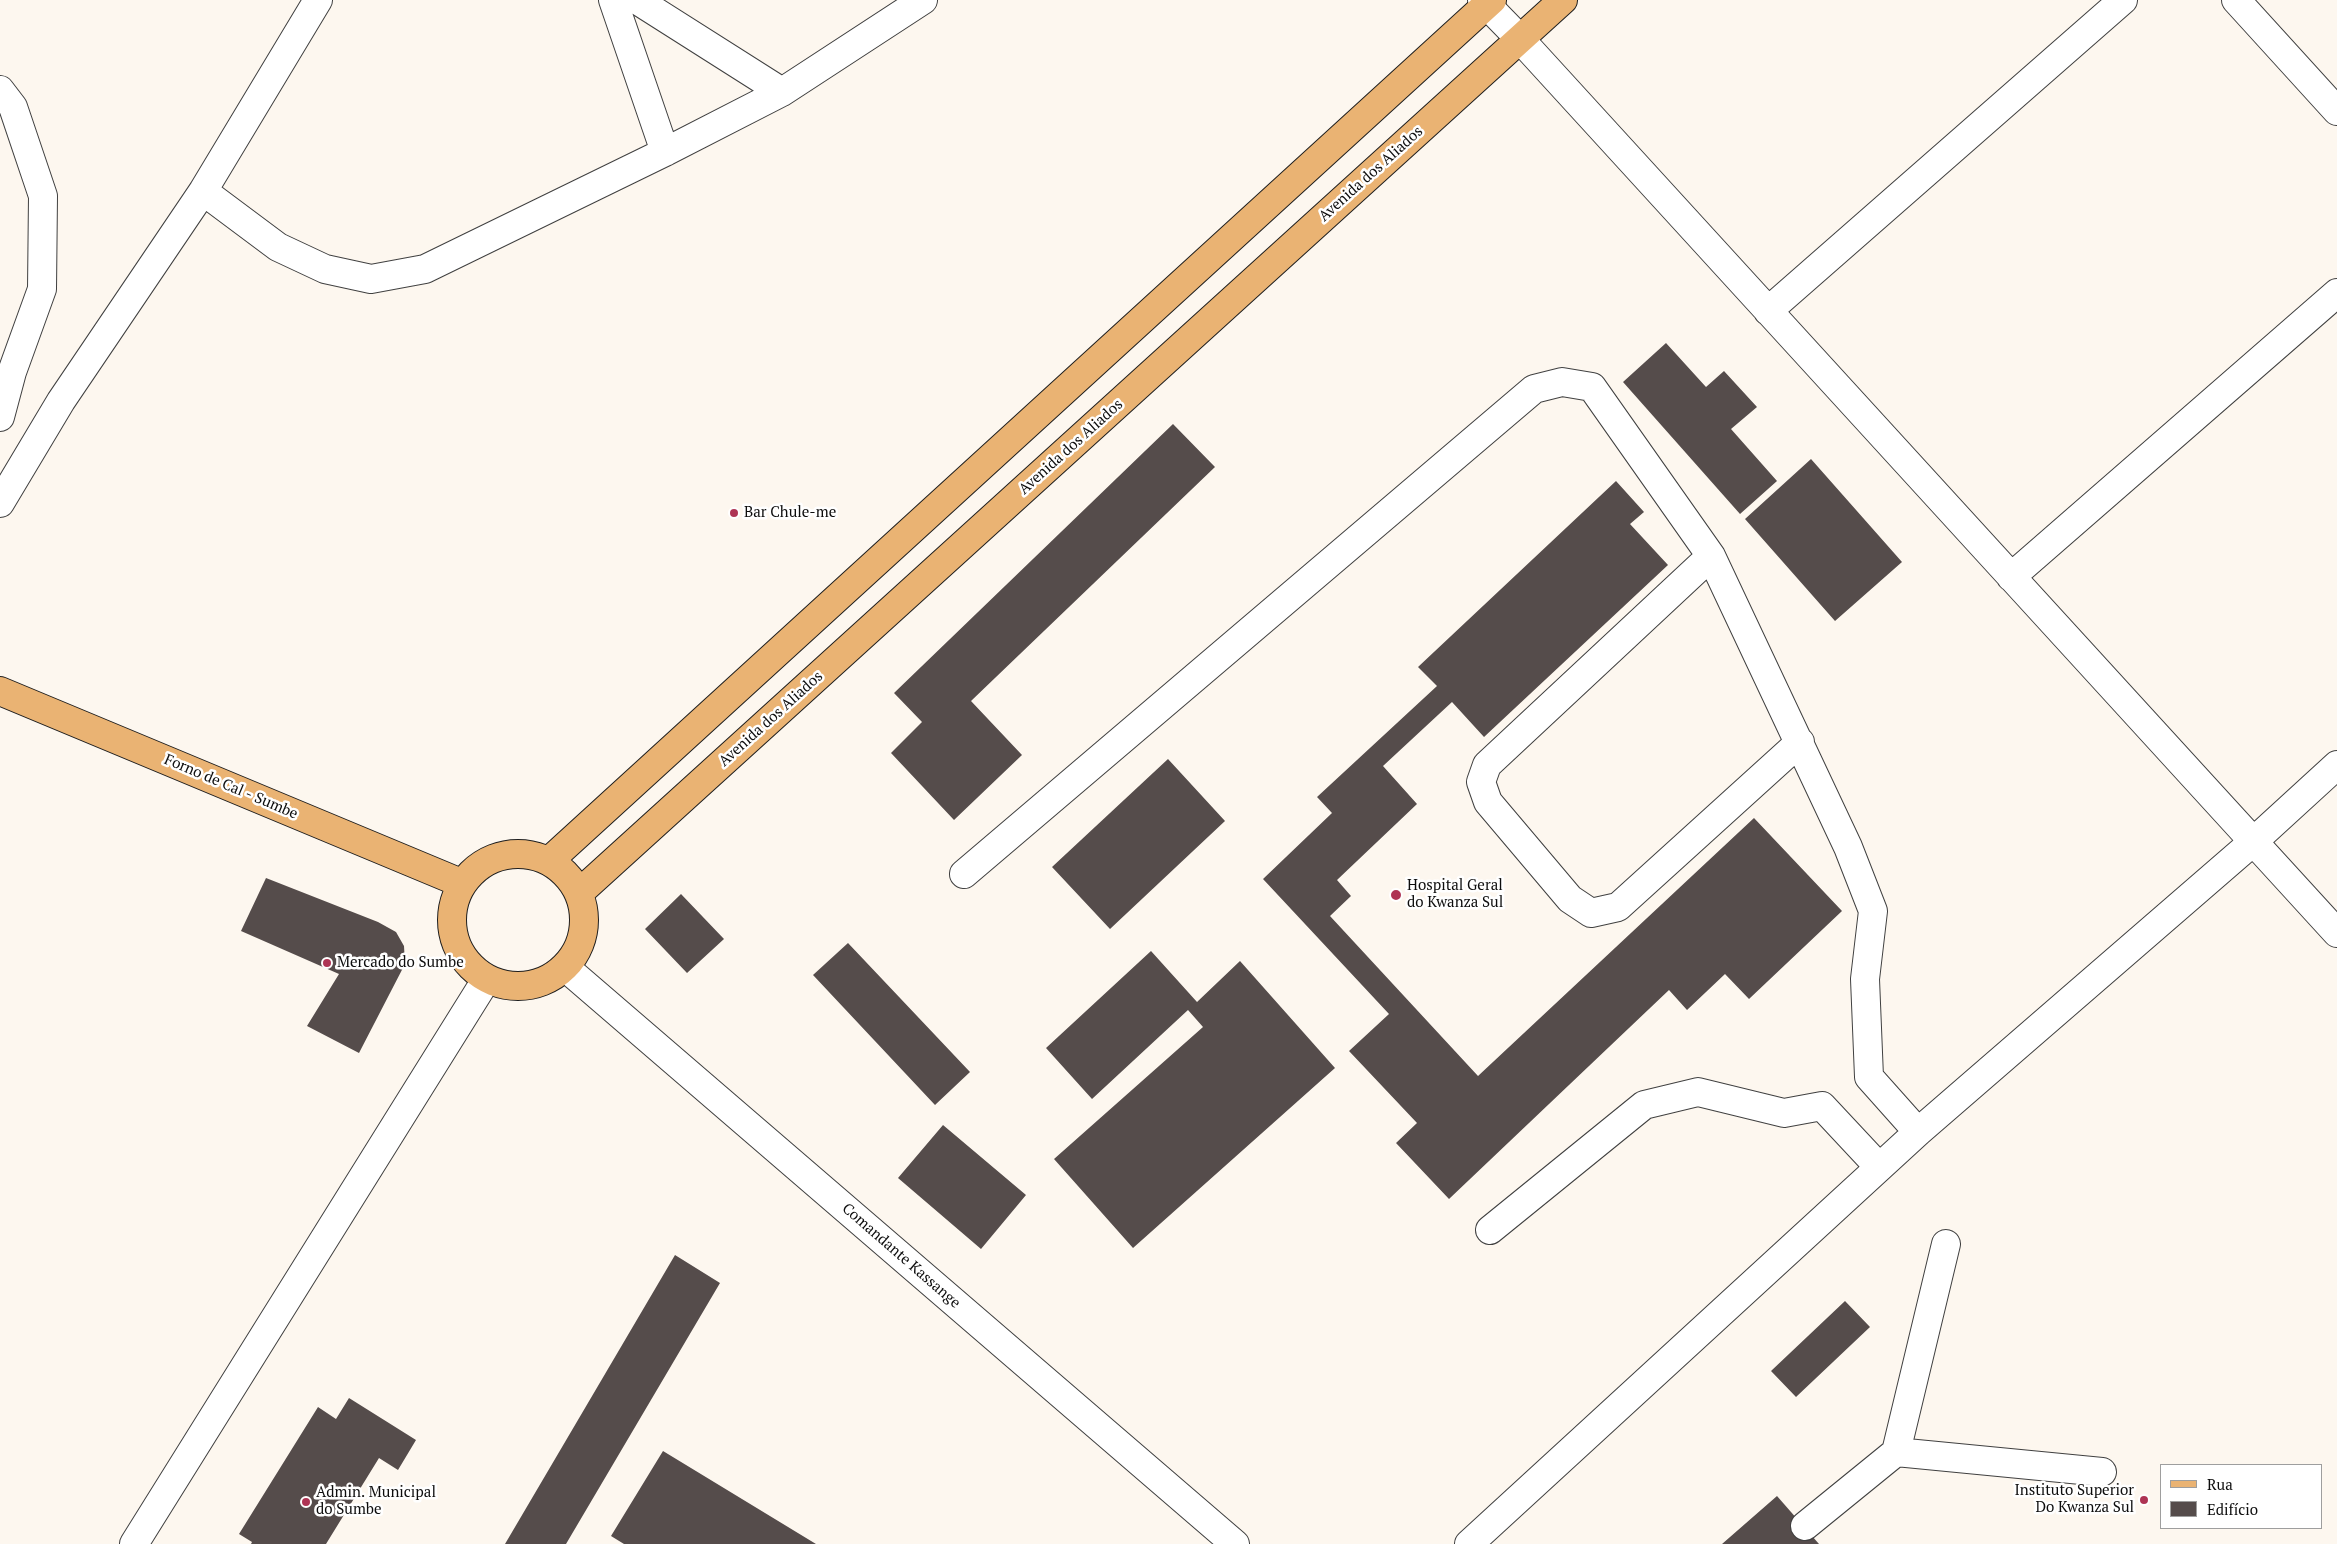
<!DOCTYPE html>
<html>
<head>
<meta charset="utf-8">
<style>
  body { margin:0 }
  #map { position:relative; width:2337px; height:1544px; overflow:hidden; background:#fdf7ef; font-family:"PT Serif",serif }
  canvas { display:block }
  .legend { position:absolute; left:2160px; top:1464px; width:162px; height:65px; box-sizing:border-box; background:#fff; border:1px solid #9e9e9e; margin:0; padding:6px 9px; list-style:none; font-size:15px; color:#0d0d0d }
  .legend li { display:flex; align-items:center; gap:10px; height:25px }
  .legend b { width:25px; border:1px solid #9e9e9e }
</style>
</head>
<body>
<div id="map">
<canvas width="2337" height="1544"></canvas>
<ul class="legend">
<li><b style="height:6px;background:#eab373"></b>Rua</li>
<li><b style="height:14px;background:#554c4b"></b>Edifício</li>
</ul>
</div>
<script>
const context = document.querySelector('canvas').getContext('2d');
context.lineJoin = 'round';
function fill(path, color) {
  context.fillStyle = color;
  context.fill(path, 'evenodd');
}
function poly(rows) {
  const path = new Path2D();
  for (const r of rows) {
    if (r.length === 3) {
      path.moveTo(r[0] + r[2], r[1]);
      path.arc(r[0], r[1], r[2], 0, 2 * Math.PI);
      continue;
    }
    path.moveTo(r[0], r[1]);
    for (let i = 2; i < r.length; i += 2) path.lineTo(r[i], r[i + 1]);
  }
  return path;
}
function strokePath(path, color, width, dash) {
  context.strokeStyle = color;
  context.lineWidth = width;
  context.lineCap = dash ? 'butt' : 'round';
  context.setLineDash(dash || []);
  context.stroke(path);
}
function label(font, color, halo, rows, align = 'center') {
  context.font = font + ' "PT Serif",serif';
  context.lineWidth = 5;
  context.setLineDash([]);
  context.textBaseline = 'middle';
  context.strokeStyle = halo;
  context.fillStyle = color;
  for (const [text, x, y, turn = 0] of rows) {
    context.save();
    context.translate(x, y);
    context.rotate((+turn || 0) * Math.PI / 180);
    context.textAlign = isNaN(turn) ? turn : align;
    if (halo) context.strokeText(text, 0, 0);
    context.fillText(text, 0, 0);
    context.restore();
  }
}
fill(poly([
  [1666,343,1706,387,1724,371,1757,407,1731,429,1777,481,1740,514,1623,382],
  [1173,424,1215,467,971,701,1022,755,954,820,891,753,922,722,894,693],
  [1811,459,1902,562,1835,621,1745,519],
  [1616,481,1644,512,1630,524,1668,565,1484,737,1452,702,1383,766,1417,804,1337,880,1351,896,1330,916,1478,1076,1754,818,1842,911,1749,999,1725,974,1687,1010,1669,990,1449,1199,1396,1143,1417,1123,1349,1051,1389,1014,1263,879,1332,813,1317,797,1437,686,1418,667],
  [1168,759,1225,821,1110,929,1052,867],
  [266,878,378,922,396,932,404,946,405,964,359,1053,307,1026,339,974,241,931],
  [681,894,724,939,687,973,645,929],
  [848,943,970,1072,935,1105,813,975],
  [1151,951,1197,1002,1240,961,1335,1068,1133,1248,1054,1159,1203,1027,1188,1010,1092,1099,1046,1048],
  [943,1125,1026,1195,981,1249,898,1178],
  [675,1255,720,1283,566,1544,505,1544],
  [1845,1301,1870,1327,1796,1397,1771,1371],
  [349,1398,416,1440,398,1470,379,1458,326,1544,251,1544,252,1542,239,1534,318,1407,336,1419],
  [663,1451,816,1544,624,1544,611,1536],
  [1777,1496,1819,1544,1722,1544]
]), '#554c4b');
const minor = poly([
  [613,0,665,152],
  [637,0,782,92],
  [1482,0,1520,39,2337,933],
  [2236,0,2337,111],
  [0,90,13,107,43,196,42,289,12,372,0,417],
  [203,191,278,247,325,269,371,279,425,269,665,152,782,92,923,0],
  [1768,311,2123,0],
  [0,503,61,401,203,191,318,0],
  [1711,556,1487,765,1481,782,1488,802,1570,899,1591,913,1618,907,1800,742],
  [2011,577,2337,293],
  [964,874,1534,389,1562,382,1592,387,1711,556,1848,847,1873,911,1865,979,1869,1077,1918,1132],
  [566,968,1235,1544],
  [1490,1230,1644,1105,1698,1092,1784,1113,1822,1106,1879,1167],
  [1896,1452,1946,1244],
  [1805,1526,1896,1452,2102,1472],
  [134,1544,486,980],
  [1469,1544,1918,1132,2254,841,2337,765]
]);
const major = poly([
  [0,691,461,883],
  [518,920,66],
  [549,861,1492,0],
  [579,893,1563,0]
]);
strokePath(minor, '#404040', 30);
strokePath(major, '#1e1e1e', 30);
strokePath(minor, '#fff', 28);
strokePath(major, '#eab373', 28);
for (const [x, y, r, color] of [
  [734,513,5,"#ae3454"],
  [1396,895,6,"#ae3454"],
  [327,963,5,"#ae3454"],
  [2144,1500,5,"#ae3454"],
  [306,1502,5,"#ae3454"]
]) {
  const dot = new Path2D();
  dot.arc(x, y, r, 0, 2 * Math.PI);
  context.fillStyle = color;
  context.fill(dot);
  strokePath(dot, '#fff', 2);
}
label('15px', '#0d0d0d', '#fff', [
  ["Avenida dos Aliados",1371,174,-42],
  ["Avenida dos Aliados",1071,447,-42],
  ["Avenida dos Aliados",771,719,-42],
  ["Forno de Cal - Sumbe",231,787,23],
  ["Comandante Kassange",901,1256,41]
]);
label('15px', '#0d0d0d', '#fff', [
  ["Bar Chule-me",744,513],
  ["Hospital Geral",1407,886],
  ["do Kwanza Sul",1407,903],
  ["Mercado do Sumbe",337,963],
  ["Instituto Superior",2134,1491,"right"],
  ["Do Kwanza Sul",2134,1508,"right"],
  ["Admin. Municipal",316,1493],
  ["do Sumbe",316,1510]
], 'left');
</script>
</body>
</html>
